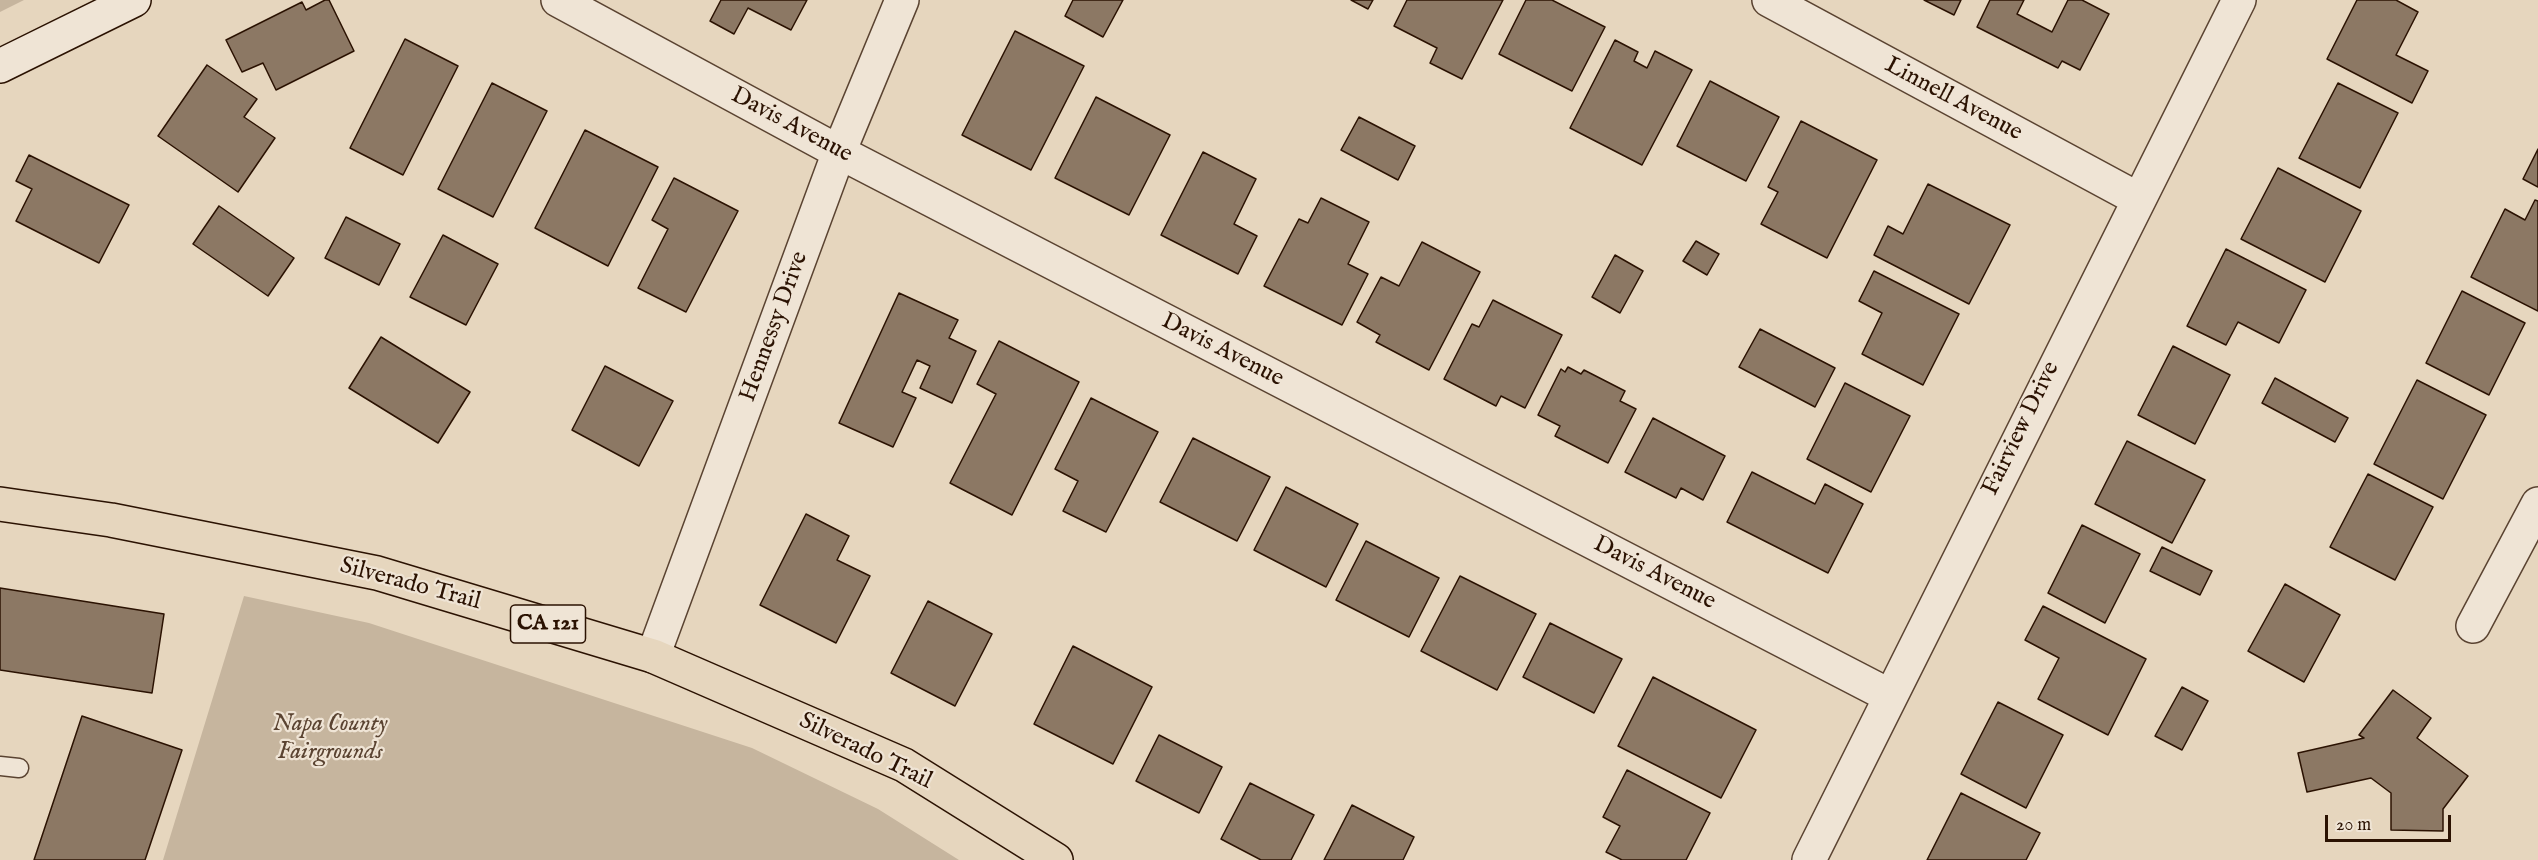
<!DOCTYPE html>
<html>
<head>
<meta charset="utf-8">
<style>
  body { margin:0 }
  #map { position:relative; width:2538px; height:860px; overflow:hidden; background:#e6d6be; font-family:"IM FELL English",serif }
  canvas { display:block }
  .scale { position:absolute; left:2325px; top:815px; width:126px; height:27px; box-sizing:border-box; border:3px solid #2b1202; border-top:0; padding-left:8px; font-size:18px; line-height:21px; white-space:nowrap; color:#2b1202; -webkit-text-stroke:4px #efe4d5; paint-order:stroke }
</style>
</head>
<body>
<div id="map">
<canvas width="2538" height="860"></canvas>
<div class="scale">20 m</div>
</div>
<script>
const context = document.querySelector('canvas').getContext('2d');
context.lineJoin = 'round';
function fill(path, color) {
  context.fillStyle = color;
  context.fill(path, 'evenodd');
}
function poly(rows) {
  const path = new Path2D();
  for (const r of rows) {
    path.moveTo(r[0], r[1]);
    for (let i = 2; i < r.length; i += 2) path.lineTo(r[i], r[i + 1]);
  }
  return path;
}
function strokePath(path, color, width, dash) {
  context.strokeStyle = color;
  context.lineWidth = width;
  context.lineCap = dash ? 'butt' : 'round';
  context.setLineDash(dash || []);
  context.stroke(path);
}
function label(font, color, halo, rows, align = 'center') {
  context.font = font + ' "IM FELL English",serif';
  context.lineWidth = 4.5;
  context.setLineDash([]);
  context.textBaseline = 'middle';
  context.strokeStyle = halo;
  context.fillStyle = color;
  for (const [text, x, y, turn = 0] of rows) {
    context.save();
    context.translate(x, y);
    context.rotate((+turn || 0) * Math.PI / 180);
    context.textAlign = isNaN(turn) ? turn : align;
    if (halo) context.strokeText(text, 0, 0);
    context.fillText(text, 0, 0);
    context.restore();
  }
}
fill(poly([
  [0,0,24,0,0,12],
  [244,596,369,623,752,748,878,809,959,860,163,860]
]), '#c6b59e');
const building = poly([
  [325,0,329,0,354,51,276,90,263,63,242,72,226,40,302,2,306,10,325,0],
  [721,0,807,0,791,30,748,8,734,34,710,21,721,0],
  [1073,0,1123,0,1103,37,1065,16,1073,0],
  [1351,0,1373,0,1368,9,1351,0],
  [1407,0,1503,0,1462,79,1430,63,1437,48,1394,26,1407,0],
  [1526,0,1552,0,1605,27,1572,91,1499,54,1526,0],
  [1924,0,1961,0,1954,15,1924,0],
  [1990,0,2024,0,2017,14,2052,32,2068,0,2082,0,2109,14,2080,70,2062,61,2058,68,1977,27,1990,0],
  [2357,0,2396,0,2418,12,2396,55,2428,71,2412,103,2327,59,2357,0],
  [1015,31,1084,66,1031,170,962,135,1015,31],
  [405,39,458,66,403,175,350,148,405,39],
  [1615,40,1638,52,1634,61,1647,68,1655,51,1692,70,1642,165,1570,128,1615,40],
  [207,65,257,99,244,117,275,138,238,192,158,136,207,65],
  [1710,81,1779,117,1746,181,1677,146,1710,81],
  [492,83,547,111,493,217,438,189,492,83],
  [2338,83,2398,113,2360,188,2299,158,2338,83],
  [1096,97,1170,135,1129,215,1055,178,1096,97],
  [1359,117,1415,146,1398,180,1341,150,1359,117],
  [1801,121,1877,160,1827,258,1761,224,1778,192,1768,187,1801,121],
  [585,130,658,167,608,266,535,228,585,130],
  [2538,149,2538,187,2523,179,2538,149],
  [1203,152,1256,179,1234,224,1257,236,1238,274,1161,235,1203,152],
  [29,155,129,205,99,263,16,221,32,189,16,181,29,155],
  [2278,168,2361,211,2325,282,2241,239,2278,168],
  [674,178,738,211,686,312,638,288,668,229,652,220,674,178],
  [1928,184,2010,225,1969,304,1874,255,1888,226,1903,234,1928,184],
  [1321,198,1369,222,1348,264,1368,274,1342,325,1264,286,1299,219,1308,223,1321,198],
  [2535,200,2538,201,2538,311,2471,277,2505,209,2525,220,2535,200],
  [219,206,294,258,268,296,193,244,219,206],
  [346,217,400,244,379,285,325,258,346,217],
  [443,235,498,264,466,325,410,297,443,235],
  [1696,241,1719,254,1707,275,1683,261,1696,241],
  [1422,242,1480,272,1429,370,1376,342,1380,335,1357,322,1381,277,1399,286,1422,242],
  [2226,249,2306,290,2279,343,2238,322,2226,345,2187,326,2226,249],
  [1615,255,1643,271,1620,313,1592,297,1615,255],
  [1874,271,1959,314,1923,385,1862,354,1882,313,1859,301,1874,271],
  [2462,291,2525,323,2489,395,2426,363,2462,291],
  [899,293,958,320,949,338,976,351,952,403,920,388,930,366,917,360,902,392,916,398,893,447,839,423,899,293],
  [1493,300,1562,335,1525,408,1501,396,1496,406,1444,379,1472,324,1479,327,1493,300],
  [1760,329,1835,368,1815,407,1739,367,1760,329],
  [381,337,470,392,438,443,349,388,381,337],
  [999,341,1079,382,1012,515,950,483,996,394,977,384,999,341],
  [2173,346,2230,375,2195,444,2138,415,2173,346],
  [605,366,673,401,639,466,572,430,605,366],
  [1568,367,1581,374,1584,370,1625,391,1620,401,1636,409,1608,463,1555,436,1560,426,1538,415,1561,369,1565,372,1568,367],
  [2275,378,2348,418,2335,442,2262,403,2275,378],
  [2417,380,2486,415,2443,499,2374,464,2417,380],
  [1845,383,1910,416,1871,492,1807,459,1845,383],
  [1091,398,1158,432,1106,532,1063,511,1078,481,1055,469,1091,398],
  [1653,418,1725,456,1703,500,1681,488,1676,498,1625,472,1653,418],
  [1193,438,1270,477,1237,541,1160,502,1193,438],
  [2127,441,2205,480,2172,543,2095,504,2127,441],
  [1752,472,1815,504,1825,484,1863,504,1828,573,1727,522,1752,472],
  [2368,474,2433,507,2395,580,2330,547,2368,474],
  [1286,487,1358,524,1326,587,1254,550,1286,487],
  [806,514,849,536,837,560,870,576,836,643,760,605,806,514],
  [2082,525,2140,554,2105,623,2048,593,2082,525],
  [1366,541,1439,578,1409,637,1336,600,1366,541],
  [2162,547,2212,571,2200,595,2150,571,2162,547],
  [1460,576,1536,614,1497,690,1421,651,1460,576],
  [2285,584,2340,615,2304,682,2248,651,2285,584],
  [0,588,164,614,152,693,0,670,0,588],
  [928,601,992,634,955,706,891,673,928,601],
  [2043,606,2146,659,2108,735,2038,699,2059,658,2025,640,2043,606],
  [1550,623,1622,659,1594,713,1523,677,1550,623],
  [1073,646,1152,687,1113,764,1034,724,1073,646],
  [1653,677,1756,730,1721,798,1618,746,1653,677],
  [2182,687,2208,701,2182,750,2155,736,2182,687],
  [2393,690,2431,718,2417,738,2468,776,2443,809,2443,831,2391,830,2391,793,2371,778,2307,792,2298,753,2364,738,2359,735,2393,690],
  [1998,702,2063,735,2026,808,1961,774,1998,702],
  [82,716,182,750,145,860,34,860,82,716],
  [1159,735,1222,767,1199,813,1136,781,1159,735],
  [1627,770,1710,813,1686,860,1622,860,1606,852,1620,826,1603,817,1627,770],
  [1250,783,1314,815,1291,860,1261,860,1221,839,1250,783],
  [1961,793,2040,833,2026,860,1927,860,1961,793],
  [1352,805,1414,837,1403,860,1324,860,1352,805]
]);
fill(building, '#8c7864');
strokePath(building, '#2b1202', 1.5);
const lane = poly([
  [0,766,19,768]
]);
const street = poly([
  [558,0,839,152,1890,696],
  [1769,0,2138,199],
  [2473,626,2538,504],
  [653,656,839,152,902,0],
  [1809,860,2239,0]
]);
const secondary = poly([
  [0,66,134,0]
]);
const primary = poly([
  [0,504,111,520,377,573,653,656,904,765,1056,860]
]);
strokePath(lane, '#5a4331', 21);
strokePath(street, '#5a4331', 36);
strokePath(secondary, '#2b1202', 36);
strokePath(primary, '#2b1202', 36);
strokePath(lane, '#efe4d5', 18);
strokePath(street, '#efe4d5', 33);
strokePath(secondary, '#efe4d5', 33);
strokePath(primary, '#e6d6be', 33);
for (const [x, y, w] of [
  [548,624,75]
]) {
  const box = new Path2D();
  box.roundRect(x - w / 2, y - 19, w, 38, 4.5);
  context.fillStyle = '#efe4d5';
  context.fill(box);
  strokePath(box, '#2b1202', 1.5);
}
label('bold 22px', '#2b1202', null, [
  ["CA 121",548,624]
]);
label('24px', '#2b1202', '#efe4d5', [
  ["Linnell Avenue",1953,100,28],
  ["Davis Avenue",791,126,28],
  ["Hennessy Drive",775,327,-70],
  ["Davis Avenue",1222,351,27],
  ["Fairview Drive",2022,429,-64],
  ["Davis Avenue",1654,574,27],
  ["Silverado Trail",410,585,15],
  ["Silverado Trail",865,752,26]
]);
label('italic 24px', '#5a4331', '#efe4d5', [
  ["Napa County",330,725],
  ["Fairgrounds",330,753]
]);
</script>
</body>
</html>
